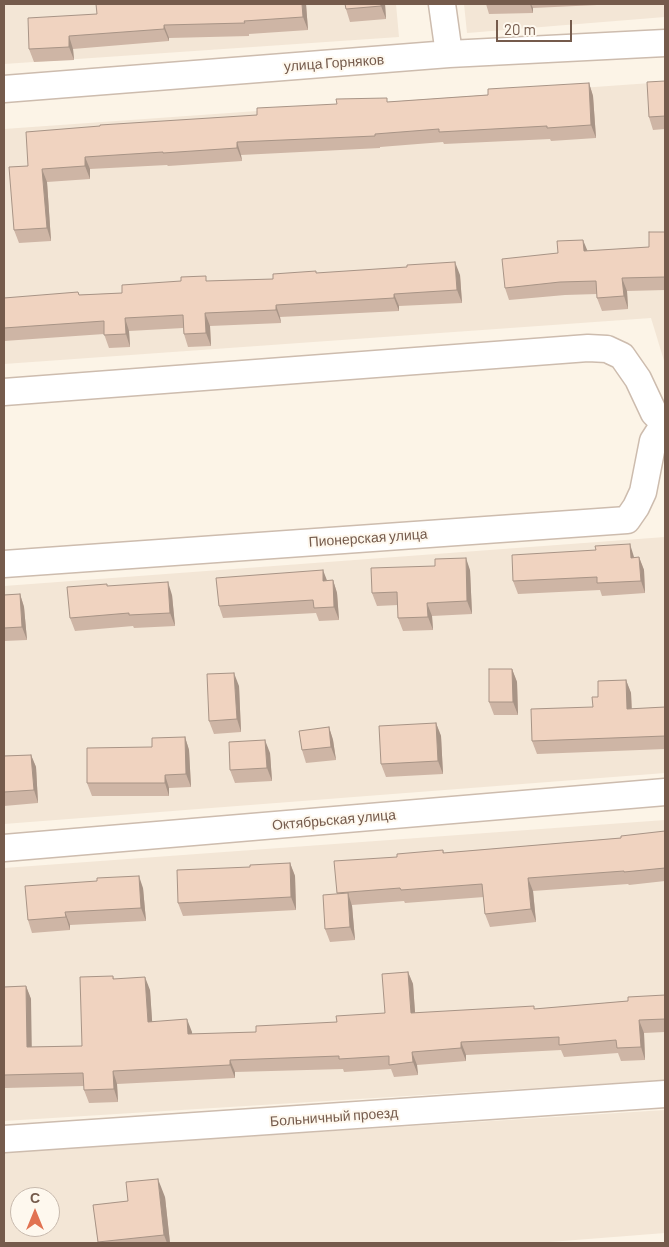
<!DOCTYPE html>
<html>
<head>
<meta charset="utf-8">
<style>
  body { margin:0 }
  #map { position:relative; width:669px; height:1247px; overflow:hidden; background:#fcf4e7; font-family:Barlow,sans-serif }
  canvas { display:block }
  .frame { position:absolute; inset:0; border:5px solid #755b4c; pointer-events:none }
  .north { position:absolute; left:10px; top:1187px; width:50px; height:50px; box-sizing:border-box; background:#fef8ee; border:1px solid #c7b9ad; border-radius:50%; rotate:0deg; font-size:14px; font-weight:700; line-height:20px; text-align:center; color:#755b4c }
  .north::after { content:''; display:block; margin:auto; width:18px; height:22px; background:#e17251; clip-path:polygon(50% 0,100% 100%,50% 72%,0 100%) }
  .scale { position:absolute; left:496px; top:20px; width:76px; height:22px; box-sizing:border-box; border:2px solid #755b4c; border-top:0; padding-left:6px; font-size:15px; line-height:18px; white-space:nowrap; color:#755b4c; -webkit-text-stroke:4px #fef8ee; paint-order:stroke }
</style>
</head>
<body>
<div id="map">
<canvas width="669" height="1247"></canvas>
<div class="frame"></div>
<div class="north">С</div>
<div class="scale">20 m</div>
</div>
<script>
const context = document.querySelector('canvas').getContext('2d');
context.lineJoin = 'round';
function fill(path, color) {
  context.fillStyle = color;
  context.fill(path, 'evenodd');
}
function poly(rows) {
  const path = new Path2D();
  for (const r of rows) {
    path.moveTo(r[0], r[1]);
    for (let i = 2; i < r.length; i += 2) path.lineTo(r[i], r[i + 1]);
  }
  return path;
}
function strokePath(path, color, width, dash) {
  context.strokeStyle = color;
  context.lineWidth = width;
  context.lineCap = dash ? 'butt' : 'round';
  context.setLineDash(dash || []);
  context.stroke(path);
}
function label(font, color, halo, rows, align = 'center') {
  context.font = font + ' Barlow,sans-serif';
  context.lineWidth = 4;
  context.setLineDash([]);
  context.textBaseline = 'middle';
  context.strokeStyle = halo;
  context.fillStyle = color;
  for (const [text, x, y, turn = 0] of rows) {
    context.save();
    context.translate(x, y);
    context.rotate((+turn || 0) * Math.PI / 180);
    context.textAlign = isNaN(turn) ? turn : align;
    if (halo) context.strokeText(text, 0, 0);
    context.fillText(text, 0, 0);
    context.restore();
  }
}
fill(poly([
  [4,4,396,4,399,37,4,64],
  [464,4,665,4,665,17,467,33],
  [665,82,665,364,651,318,4,364,4,129],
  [665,537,665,773,4,824,4,586],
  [665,820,665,1080,4,1121,4,868],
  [665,1110,665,1233,537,1243,4,1243,4,1152],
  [20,1197,50,1197,50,1227,20,1227]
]), '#f3e6d6');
const minor = poly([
  [442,4,449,54],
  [4,89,449,54,665,43],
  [4,392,588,348,607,349,622,356,638,379,654,413,665,424],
  [4,564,627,520,636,507,643,492,653,441,664,424],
  [4,848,665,792],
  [4,1139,665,1094]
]);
strokePath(minor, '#cdbcae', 29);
strokePath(minor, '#fff', 26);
fill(poly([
  [306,4,308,30,249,34,249,36,169,38,169,41,73,49,74,60,34,62,29,49,97,14],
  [345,4,385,4,386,19,350,22,346,9],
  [486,4,597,4,597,5,533,8,533,13,489,14],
  [665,81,665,129,653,130,649,117],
  [589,83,593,96,596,138,551,141,550,139,444,144,443,142,380,147,380,148,241,155,242,161,168,166,167,165,90,169,90,179,47,182,51,241,19,243,14,230,28,166,257,115,388,102,488,95],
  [665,232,665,290,627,291,628,309,602,311,597,298,597,294,565,295,509,300,505,288,587,251,649,247],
  [317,273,460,275,462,303,399,306,399,311,280,317,281,323,210,326,211,346,188,347,184,334,183,328,129,331,130,347,109,348,104,334,4,341,4,298,122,293,208,281,273,279],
  [634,557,639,557,644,570,645,593,602,596,600,590,518,594,513,581],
  [470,570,472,614,432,616,433,630,403,631,398,618,398,605,377,606,372,593],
  [327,580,333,580,337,593,339,620,319,621,316,613,223,618,219,606],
  [108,586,172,595,175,626,134,628,133,626,75,631,70,618],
  [20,594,24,607,27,640,4,641,4,595],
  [512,669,517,682,518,715,494,715,489,702],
  [626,680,631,693,632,709,665,707,665,749,537,754,532,741,593,707,598,697],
  [239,686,241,732,214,734,209,721],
  [436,723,441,736,443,774,386,777,381,764],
  [329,727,333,740,336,760,306,763,302,750],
  [185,737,189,750,191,787,169,788,169,796,92,796,87,783,152,747],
  [270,753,272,781,235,783,230,770],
  [31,755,36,767,38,803,4,806,4,756],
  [665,831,665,881,629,885,628,884,533,891,536,922,490,927,485,914,484,897,405,903,404,901,352,905,355,940,330,942,325,929,337,894,337,893,397,857,443,850,444,853,621,838],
  [290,863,295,876,296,910,183,916,178,903,250,867],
  [143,888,146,921,70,925,70,930,32,933,28,920],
  [408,972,413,984,415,1013,535,1009,628,1001,665,995,665,1032,644,1033,645,1060,621,1061,618,1053,564,1057,561,1050,466,1055,466,1061,417,1065,418,1075,394,1077,391,1069,344,1072,343,1069,235,1072,235,1078,117,1084,118,1102,89,1103,84,1090,84,1086,5,1088,5,1094,4,1094,4,987,26,986,31,999,31,1047,82,1046,113,976,114,979,150,990,152,1021,192,1032,192,1034,256,1032,337,1022,385,1013],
  [165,1197,170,1243,98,1243,93,1205]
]), '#ceb5a5');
fill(poly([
  [302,4,306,4,308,30,303,17],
  [381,4,385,4,386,19,381,6],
  [530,4,531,4,533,8,533,13],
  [164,25,169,38,169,41,164,29],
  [69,36,73,49,74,60,69,47],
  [589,83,593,96,596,138,591,125],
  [237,142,241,155,242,161,237,148],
  [85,157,90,169,90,179,85,166],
  [42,169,47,182,51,241,47,228],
  [583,240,588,252,584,251],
  [455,262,460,275,462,303,457,290],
  [622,278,627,291,628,309,624,296],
  [394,294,399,306,399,311,394,298],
  [276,305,280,317,281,323,276,310],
  [205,313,210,326,211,346,206,333],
  [125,318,129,331,130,347,126,334],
  [630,544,634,557,635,570,631,558],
  [639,557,644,570,645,593,641,581],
  [466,558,470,570,472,614,467,601],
  [323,570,328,583,323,581],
  [333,580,337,593,339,620,334,607],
  [168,582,172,595,175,626,170,613],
  [20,594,24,607,27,640,22,627],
  [427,603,432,616,433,630,428,617],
  [512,669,517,682,518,715,513,702],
  [234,673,239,686,241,732,237,719],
  [626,680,631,693,632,722,627,709],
  [436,723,441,736,443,774,438,761],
  [329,727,333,740,336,760,331,747],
  [185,737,189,750,191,787,186,774],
  [265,740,270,753,272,781,267,768],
  [31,755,36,767,38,803,34,790],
  [165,775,169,788,169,796,165,783],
  [290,863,295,876,296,910,291,897],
  [139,876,143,888,146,921,141,908],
  [528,878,533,891,536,922,531,909],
  [348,893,352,906,355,940,350,927],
  [65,912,70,925,70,930,66,917],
  [408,972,413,984,416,1026,411,1013],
  [145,977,150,990,153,1034,148,1022],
  [26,986,31,999,32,1060,27,1047],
  [187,1019,192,1032,193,1047,188,1034],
  [639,1020,644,1033,645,1060,641,1047],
  [461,1042,466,1055,466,1061,461,1048],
  [412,1052,417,1065,418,1075,413,1062],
  [230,1060,235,1072,235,1078,230,1065],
  [113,1071,117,1084,118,1102,114,1089],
  [158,1179,165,1197,170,1243,167,1243,164,1235]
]), '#a89486');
const building = poly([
  [96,4,302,4,303,17,244,21,245,23,164,25,164,29,69,36,69,47,29,49,28,18,97,14,96,4],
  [345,4,381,4,381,6,346,9,345,4],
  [665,81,665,116,649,117,647,82,665,81],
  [589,83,591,125,547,128,547,126,439,132,439,129,375,134,375,136,237,142,237,148,163,153,163,152,85,157,85,166,42,169,47,228,14,230,9,167,28,166,26,132,100,126,100,125,257,115,257,108,337,104,336,99,387,98,387,102,488,95,488,89,589,83],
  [649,232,665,232,665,277,622,278,624,296,597,298,596,281,560,282,505,288,502,259,558,253,557,241,583,240,584,251,649,247,649,232],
  [455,262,457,290,394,294,394,298,276,305,276,310,205,313,206,333,184,334,183,315,125,318,126,334,104,335,104,321,4,328,4,298,78,292,79,295,122,293,122,285,181,281,181,277,206,276,206,281,273,279,273,274,316,271,316,273,407,267,407,265,455,262],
  [630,544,631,558,639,557,641,581,597,583,597,577,513,581,512,555,596,550,595,546,630,544],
  [466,558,467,601,427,603,428,617,398,618,397,592,372,593,371,568,435,566,435,559,466,558],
  [323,570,323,581,333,580,334,607,314,608,313,600,219,606,216,578,323,570],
  [168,582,170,613,129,615,129,613,70,618,67,587,107,584,107,586,168,582],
  [20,594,22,627,4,628,4,595,20,594],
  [489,669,512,669,513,702,489,702,489,669],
  [234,673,237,719,209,721,207,674,234,673],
  [626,680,627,709,665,707,665,736,532,741,531,709,593,707,592,697,598,697,598,681,626,680],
  [436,723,438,761,381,764,379,726,436,723],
  [329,727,331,747,302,750,299,731,329,727],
  [185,737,186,774,165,775,165,783,87,783,87,748,152,747,152,738,185,737],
  [265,740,267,768,230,770,229,742,265,740],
  [31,755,34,790,4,792,4,756,31,755],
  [665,831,665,868,624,872,624,871,528,878,531,909,485,914,482,884,401,890,400,888,337,893,334,861,397,857,397,854,443,850,443,853,621,838,621,836,665,831],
  [290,863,291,897,178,903,177,870,250,867,250,865,290,863],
  [139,876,141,908,65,912,66,917,28,920,25,886,97,881,97,878,139,876],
  [348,893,350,927,325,929,323,895,348,893],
  [408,972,411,1013,534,1006,534,1009,628,1001,628,997,665,995,665,1019,639,1020,641,1047,617,1048,616,1040,559,1045,559,1037,461,1042,461,1048,412,1052,413,1062,389,1065,389,1056,339,1059,339,1056,230,1060,230,1065,113,1071,114,1089,84,1090,83,1073,4,1075,4,987,26,986,27,1047,82,1046,80,977,113,976,113,979,145,977,148,1022,187,1019,188,1034,256,1032,256,1026,337,1022,336,1016,385,1013,382,974,408,972],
  [158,1179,164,1235,98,1242,93,1205,128,1201,126,1182,158,1179]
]);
fill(building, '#f0d3c0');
strokePath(building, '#a89486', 1);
label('14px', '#755b4c', '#fef8ee', [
  ["улица Горняков",334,63,-4],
  ["Пионерская улица",368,538,-4],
  ["Октябрьская улица",334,820,-5],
  ["Больничный проезд",334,1117,-4]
]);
</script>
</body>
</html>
